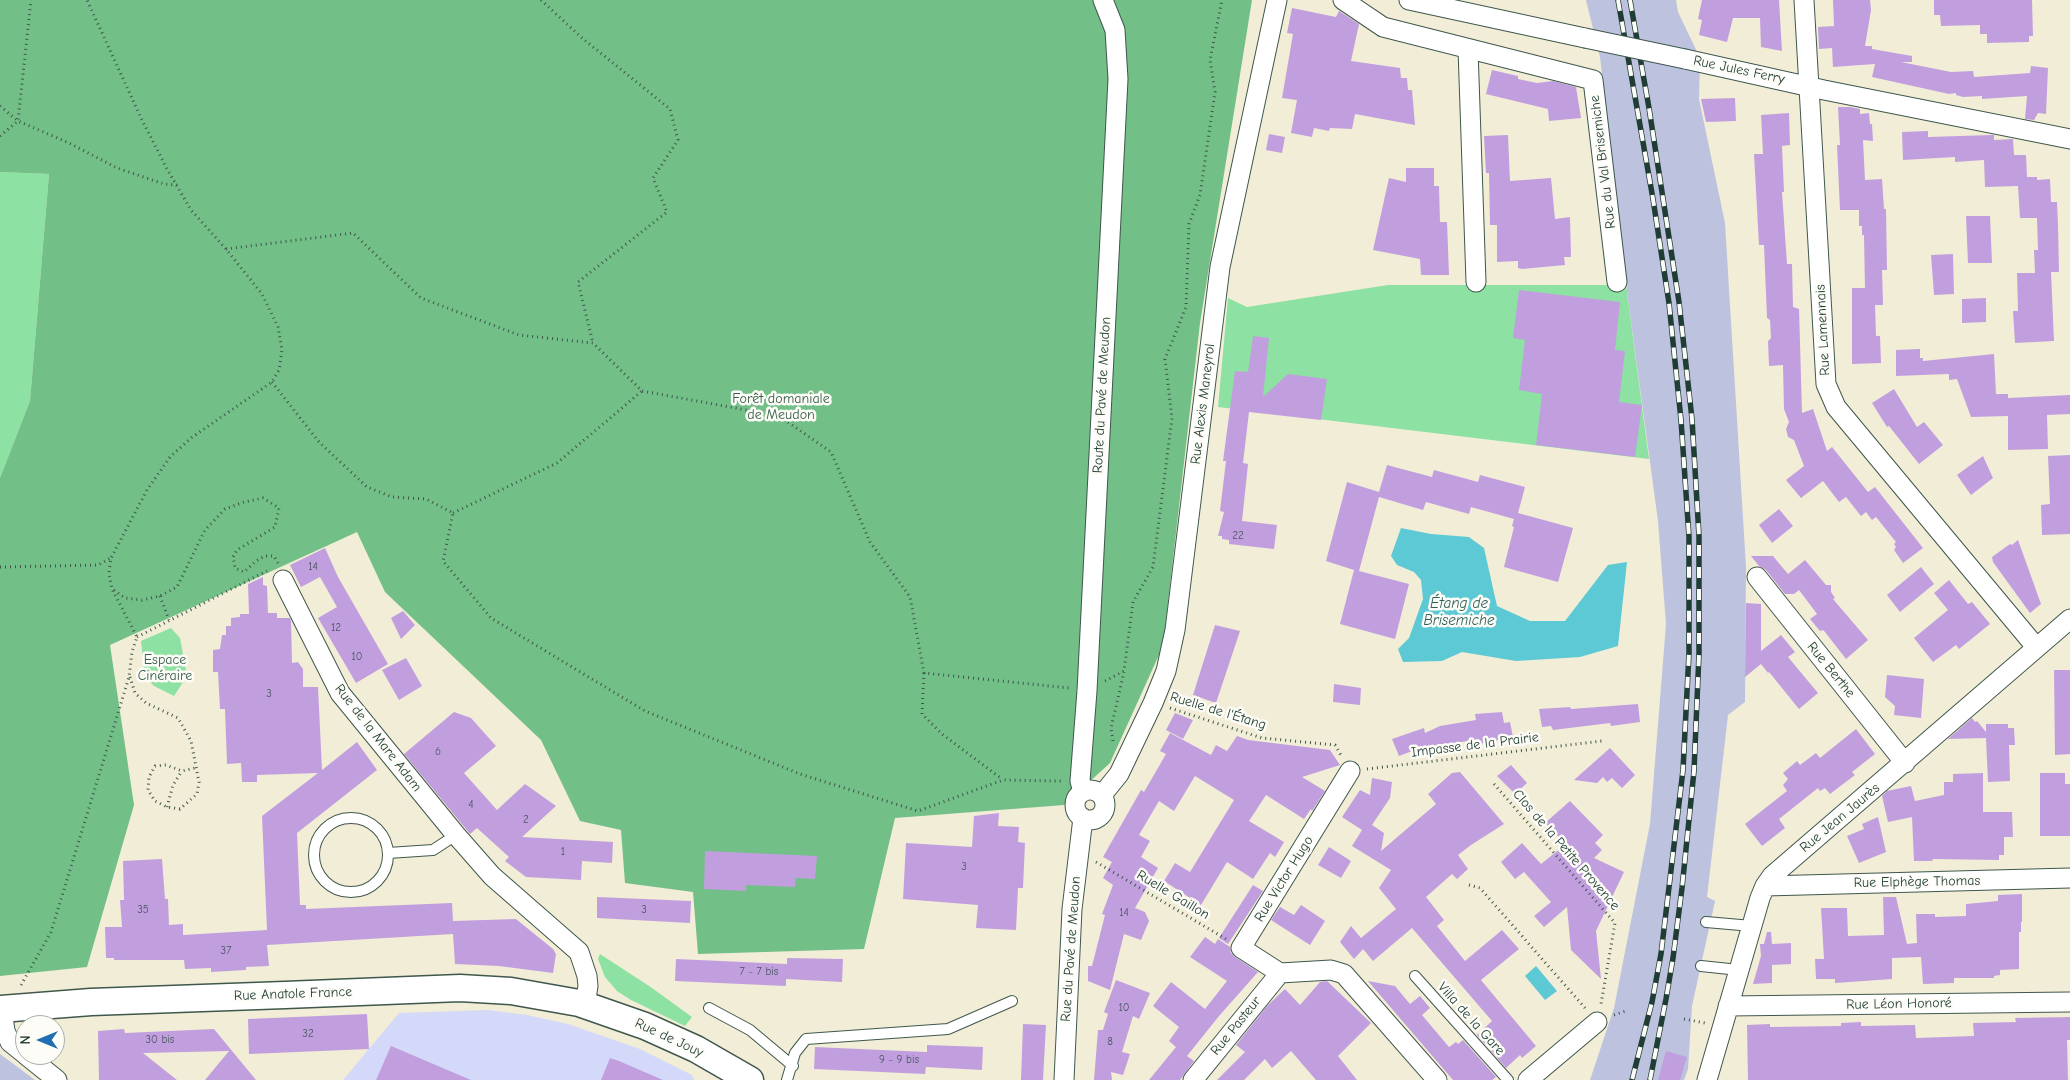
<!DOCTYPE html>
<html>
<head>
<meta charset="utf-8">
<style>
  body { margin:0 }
  #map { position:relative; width:2070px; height:1080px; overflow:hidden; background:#f2edd6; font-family:"Comic Neue",sans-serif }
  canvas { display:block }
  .north { position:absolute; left:15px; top:1015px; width:50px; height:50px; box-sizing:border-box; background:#fdfcf7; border:1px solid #a4b0a9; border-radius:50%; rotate:270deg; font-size:14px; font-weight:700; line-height:20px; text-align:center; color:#1f3d34 }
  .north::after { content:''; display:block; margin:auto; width:18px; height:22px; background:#1f6fb2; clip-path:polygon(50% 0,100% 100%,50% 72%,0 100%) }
</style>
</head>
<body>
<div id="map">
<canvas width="2070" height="1080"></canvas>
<div class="north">N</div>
</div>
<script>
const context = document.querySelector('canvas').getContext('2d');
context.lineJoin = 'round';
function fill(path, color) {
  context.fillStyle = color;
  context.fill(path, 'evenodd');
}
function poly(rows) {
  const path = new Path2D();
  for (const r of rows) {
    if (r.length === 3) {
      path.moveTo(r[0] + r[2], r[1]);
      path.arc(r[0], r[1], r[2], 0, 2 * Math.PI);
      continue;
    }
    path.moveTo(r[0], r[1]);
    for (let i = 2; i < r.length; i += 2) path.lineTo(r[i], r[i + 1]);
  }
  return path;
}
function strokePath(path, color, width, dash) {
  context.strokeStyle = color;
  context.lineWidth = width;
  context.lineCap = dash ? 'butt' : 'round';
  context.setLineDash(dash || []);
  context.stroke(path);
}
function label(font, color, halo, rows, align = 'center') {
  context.font = font + ' "Comic Neue",sans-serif';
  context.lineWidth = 5;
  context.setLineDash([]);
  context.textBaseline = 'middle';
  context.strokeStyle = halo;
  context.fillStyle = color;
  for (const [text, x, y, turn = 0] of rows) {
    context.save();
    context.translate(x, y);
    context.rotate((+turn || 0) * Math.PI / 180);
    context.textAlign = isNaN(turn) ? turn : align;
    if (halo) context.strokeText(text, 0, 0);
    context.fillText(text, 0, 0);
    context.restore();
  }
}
fill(poly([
  [488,1010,527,1015,568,1024,640,1049,692,1075,694,1080,343,1080,399,1013]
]), '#d4d8f9');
fill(poly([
  [1586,0,1676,0,1678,12,1700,58,1699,99,1725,223,1746,567,1745,702,1728,715,1707,897,1715,901,1692,1006,1688,1069,1684,1080,1590,1080,1614,1008,1650,824,1666,624,1658,521,1626,285,1600,57],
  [0,1054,35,1080,0,1080]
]), '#bdc3de');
fill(poly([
  [0,172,49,174,30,401,0,478],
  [1388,285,1626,285,1649,459,1218,407,1228,298,1247,307],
  [171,628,180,638,187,676,174,696,154,686,145,677,141,641],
  [600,954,652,988,692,1017,685,1026,631,1000,617,991,605,977,598,959]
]), '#8de1a2');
fill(poly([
  [0,0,1252,0,1200,323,1163,646,1110,763,1064,805,895,818,864,949,698,954,693,892,625,883,621,830,580,821,541,740,385,592,357,532,110,645,134,805,87,967,0,976,0,478,30,401,49,174,0,172]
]), '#72bf88');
fill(poly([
  [1401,528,1431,534,1469,537,1484,548,1497,606,1530,621,1565,621,1608,565,1627,562,1618,646,1580,657,1516,661,1462,652,1442,661,1403,662,1398,649,1409,638,1423,599,1421,580,1414,572,1397,565,1391,556],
  [1536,966,1557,991,1545,1000,1525,976]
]), '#5dc9d5');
fill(poly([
  [1702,0,1779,0,1782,51,1761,47,1760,18,1733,18,1727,42,1699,35,1702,20,1698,19],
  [1833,0,1870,0,1871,10,1865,46,1872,46,1872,49,1912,56,1912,62,1901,62,1951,72,1973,71,1974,77,2030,73,2031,66,2048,68,2046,114,2038,113,2034,120,2025,119,2027,96,1982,99,1982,96,1963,97,1956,95,1956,93,1949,94,1872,77,1875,64,1833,67,1832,48,1819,49,1818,27,1834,26],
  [1934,0,2032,0,2033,36,2029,36,2029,42,1987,43,1987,34,1980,34,1980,25,1941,26,1940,15,1934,15],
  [1292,8,1336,17,1339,11,1359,24,1351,61,1400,68,1401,78,1407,78,1408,90,1412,90,1415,125,1355,114,1352,129,1330,128,1329,131,1314,128,1312,137,1291,133,1297,100,1282,98,1293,34,1287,33],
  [1492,70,1518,76,1518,79,1537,83,1553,81,1576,87,1581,118,1549,121,1548,109,1486,94],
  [1735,98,1736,121,1706,122,1701,99],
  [1838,107,1850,107,1860,109,1860,114,1869,113,1870,124,1872,124,1873,141,1863,140,1865,180,1882,179,1884,209,1886,209,1887,270,1882,270,1883,305,1875,305,1876,336,1880,336,1881,363,1852,364,1852,288,1865,288,1864,235,1862,235,1862,226,1859,226,1859,210,1840,210,1837,145,1840,145],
  [1789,113,1790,145,1782,146,1784,192,1782,192,1787,264,1792,264,1793,307,1799,309,1802,413,1813,409,1827,451,1832,447,1868,492,1875,487,1923,548,1903,563,1894,550,1896,547,1894,544,1896,542,1876,517,1872,520,1866,512,1861,516,1846,497,1839,502,1823,481,1801,498,1786,480,1804,466,1794,440,1788,437,1786,429,1789,422,1784,409,1783,365,1769,366,1768,341,1771,338,1770,320,1767,318,1764,245,1759,245,1754,154,1763,154,1761,115],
  [1928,131,1928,137,1992,135,1994,135,1994,140,2013,139,2014,155,2026,155,2027,177,2037,177,2037,180,2050,179,2051,202,2057,202,2058,225,2059,272,2051,272,2054,341,2015,343,2013,311,2018,311,2017,273,2035,273,2034,250,2038,250,2037,218,2020,218,2018,186,1985,187,1984,160,1955,162,1955,157,1903,160,1902,132],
  [1269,134,1285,137,1282,153,1266,150],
  [1508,135,1510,181,1551,178,1555,219,1570,217,1571,257,1564,257,1565,265,1522,269,1518,268,1518,261,1497,262,1497,225,1490,225,1489,173,1486,173,1484,136],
  [1406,168,1434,168,1434,186,1439,186,1440,222,1447,222,1449,275,1421,275,1420,259,1373,250,1389,178,1406,182],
  [1966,216,1990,216,1992,263,1968,263],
  [1953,254,1954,294,1934,295,1931,255],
  [1519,290,1620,302,1615,350,1625,351,1619,402,1642,405,1635,457,1536,445,1542,394,1519,390,1525,340,1513,338],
  [1986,298,1986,322,1962,323,1962,299],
  [1253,336,1269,338,1263,397,1288,374,1327,379,1321,420,1249,412,1243,463,1248,464,1242,521,1277,525,1274,549,1229,544,1229,540,1222,539,1222,536,1218,536,1224,512,1220,511,1226,461,1223,461,1235,371,1248,372],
  [1920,349,1920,358,1923,358,1923,361,1994,354,1996,394,2008,394,2008,398,2070,395,2070,414,2047,415,2048,449,2008,450,2008,416,1971,417,1957,379,1949,380,1949,374,1896,376,1896,350],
  [1894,389,1917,427,1924,422,1943,445,1919,464,1889,426,1887,427,1872,403],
  [2070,455,2070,534,2042,535,2041,505,2050,504,2048,456],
  [1983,456,1993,478,1971,495,1957,475],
  [1387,465,1432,477,1434,470,1478,482,1480,475,1525,487,1518,513,1573,528,1558,582,1504,567,1514,527,1512,526,1514,519,1471,507,1469,514,1426,502,1423,510,1379,497,1359,571,1409,584,1395,639,1340,624,1354,570,1326,561,1347,482,1379,492],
  [1779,509,1793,526,1772,543,1759,525],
  [2018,540,2041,604,2030,613,1993,562,1992,557,2010,544,2012,545],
  [325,548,338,577,388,664,356,683,318,618,337,607,320,577,301,587,290,565],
  [1751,556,1773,556,1788,574,1805,560,1826,585,1831,585,1831,592,1835,598,1833,599,1868,640,1846,659,1825,632,1823,630,1820,631,1810,619,1817,614,1799,590,1794,594,1785,594,1766,570,1759,566],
  [1921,567,1934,584,1900,612,1887,595],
  [263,577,263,585,267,586,268,613,277,613,277,618,290,618,291,621,292,663,298,662,303,669,303,687,318,687,322,770,357,742,377,770,297,833,300,905,306,905,306,909,452,903,453,921,516,919,553,949,556,954,553,973,499,966,455,964,453,934,267,945,269,966,246,967,246,970,211,972,211,968,185,969,184,960,114,960,114,958,106,958,105,927,122,927,120,900,124,900,123,861,162,859,165,899,168,899,169,925,183,924,183,935,267,930,262,816,318,773,257,775,257,782,242,782,241,763,227,764,225,709,220,709,218,672,213,672,213,650,220,649,222,635,226,635,226,626,231,626,231,618,240,617,240,614,249,614,248,584],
  [1949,580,1968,604,1972,602,1990,624,1959,649,1956,645,1933,662,1914,638,1948,610,1934,593],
  [1746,603,1761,604,1761,651,1781,635,1795,652,1788,657,1818,693,1799,709,1769,672,1768,673,1761,664,1745,677],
  [403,611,415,625,401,639,391,618],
  [1215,625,1240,631,1216,703,1193,695],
  [406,658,422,686,399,700,382,670],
  [2054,670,2070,670,2070,754,2055,755],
  [1887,675,1924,679,1921,718,1894,715,1895,706,1885,697],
  [1334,684,1361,688,1360,705,1333,702],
  [1638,704,1640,722,1611,726,1610,723,1553,730,1551,726,1542,727,1539,709,1570,707,1571,709],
  [454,712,471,718,496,746,464,773,497,810,525,784,556,806,522,837,613,842,612,863,582,861,581,880,526,877,505,861,509,857,477,828,470,834,404,754],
  [1502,712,1504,723,1510,722,1513,737,1480,744,1479,739,1421,749,1420,748,1399,756,1392,739,1424,728,1425,733,1440,726,1476,720,1475,714],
  [1175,713,1193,720,1183,739,1166,730],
  [1972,718,1975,722,1977,721,1986,732,1986,724,2008,724,2008,728,2014,728,2015,745,2009,745,2010,781,1988,782,1986,738,1948,739],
  [1856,729,1875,754,1852,772,1855,775,1830,794,1825,788,1820,791,1818,788,1779,819,1785,828,1762,846,1745,824,1787,791,1783,785,1788,779,1783,773,1797,761,1800,765,1816,753,1820,758],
  [1170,733,1211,755,1216,745,1227,751,1237,736,1248,740,1330,750,1340,765,1302,777,1325,791,1312,811,1311,809,1304,819,1266,795,1249,821,1284,842,1275,857,1270,853,1253,879,1227,862,1201,905,1164,881,1175,863,1190,872,1234,800,1195,776,1174,811,1159,801,1139,835,1150,841,1141,857,1158,868,1135,908,1145,912,1149,921,1141,940,1124,934,1110,990,1088,981,1088,966,1092,966,1105,915,1102,914,1113,885,1103,878,1112,862,1103,857,1141,790,1144,792,1166,754,1160,751],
  [1610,748,1635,775,1622,788,1612,778,1607,782,1603,777,1597,783,1574,780],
  [1511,765,1527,783,1515,794,1497,776],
  [1460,772,1504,824,1471,845,1458,855,1468,869,1457,879,1452,874,1426,897,1444,920,1437,926,1465,961,1502,930,1519,949,1481,980,1536,1046,1522,1058,1520,1055,1506,1068,1477,1035,1492,1021,1412,928,1373,961,1363,949,1354,959,1340,942,1351,926,1361,938,1396,909,1379,888,1391,870,1352,846,1362,830,1342,817,1360,790,1370,795,1372,778,1392,782,1390,798,1372,825,1384,833,1381,851,1436,804,1428,794,1452,773],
  [1983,773,1983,812,2012,812,2013,837,2004,837,2004,855,1999,855,1999,860,1933,859,1932,861,1914,861,1912,817,1888,822,1882,796,1887,791,1911,786,1915,801,1944,795,1944,782,1953,782,1953,774],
  [2040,773,2065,773,2065,784,2070,784,2070,836,2040,836],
  [1570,801,1603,835,1595,843,1602,850,1594,858,1624,872,1596,931,1601,979,1571,950,1567,907,1544,927,1534,916,1551,902,1524,872,1515,879,1501,862,1522,843,1541,864,1566,844,1545,823],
  [999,813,998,826,1019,827,1018,842,1025,843,1023,888,1018,888,1016,930,976,928,978,905,903,899,906,843,972,847,974,816],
  [1878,817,1886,852,1859,863,1847,836,1864,829,1862,824],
  [1329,847,1351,861,1341,878,1318,865],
  [705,851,817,856,815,879,796,878,795,887,746,885,746,891,704,889],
  [1253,885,1263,891,1228,944,1219,938],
  [2022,894,2022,922,2021,922,2021,932,2019,932,2019,969,2000,970,2000,975,1994,976,1994,978,1954,978,1954,983,1923,984,1921,957,1892,958,1892,979,1835,983,1835,979,1816,979,1815,959,1824,959,1821,908,1847,908,1848,936,1884,935,1883,897,1896,897,1907,944,1917,943,1916,914,1935,914,1935,917,1966,916,1966,904,1998,901,1998,895],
  [597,897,691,901,690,923,597,918],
  [1301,905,1325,921,1310,945,1271,920,1280,907,1294,915],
  [1767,932,1771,932,1772,944,1791,943,1791,964,1772,965,1772,983,1753,984,1761,956,1760,944,1764,944],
  [1205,937,1215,944,1218,939,1230,947,1231,953,1235,957,1258,972,1219,1016,1187,1056,1194,1061,1180,1080,1149,1080,1176,1047,1169,1041,1179,1027,1153,1006,1171,982,1205,1009,1227,981,1190,957],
  [787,958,843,959,842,982,786,979,786,986,675,981,676,959,787,964],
  [1116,980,1150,993,1139,1019,1133,1016,1122,1052,1130,1054,1123,1075,1111,1072,1112,1080,1094,1080,1098,1030,1103,1030,1108,1014,1104,1012],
  [1327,981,1371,1023,1338,1056,1357,1080,1316,1080,1291,1051,1272,1068,1265,1059,1244,1080,1217,1080,1245,1052,1236,1045,1267,1006,1285,989,1300,1005,1320,982],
  [1368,981,1395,986,1410,1004,1420,996,1430,1008,1422,1015,1449,1047,1456,1042,1458,1044,1463,1040,1496,1077,1492,1080,1453,1080],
  [367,1014,369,1049,249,1054,248,1019],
  [2070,1017,2070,1040,2067,1040,2068,1080,1748,1080,1747,1025,1770,1024,1770,1027,1841,1026,1841,1023,1861,1022,1861,1026,1915,1025,1916,1038,1974,1036,1973,1023,2016,1022,2015,1018],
  [1023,1024,1046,1025,1043,1080,1021,1080],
  [124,1029,125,1033,214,1029,256,1080,205,1080,229,1051,143,1053,177,1080,99,1080,98,1031],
  [927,1045,983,1047,982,1070,926,1067,925,1074,814,1069,815,1047,927,1052],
  [391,1046,471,1080,376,1080],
  [1666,1051,1687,1057,1680,1080,1658,1080],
  [610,1058,619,1061,663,1080,601,1080]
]), '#c19fdf');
const service = poly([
  [351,855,37],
  [388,853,433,850,456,835],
  [1706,922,1752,926],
  [1701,966,1739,970],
  [1415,976,1508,1080],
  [709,1008,750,1030,793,1066],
  [787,1080,795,1053,806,1039,948,1029,1012,1001]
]);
const minor = poly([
  [1343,0,1383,27,1593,80,1617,282],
  [1409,0,1585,38],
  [1804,0,1826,384,1836,407,2036,647],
  [1468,49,1476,282],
  [1685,59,1824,90,2070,139],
  [1757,577,1905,763],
  [283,580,340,693,456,835,492,876,579,952,587,976,588,986,585,1005],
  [1090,805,15],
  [1083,792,1080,781,1087,691,1118,79,1115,30,1103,0],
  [1102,795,1119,774,1153,703,1166,671,1175,630,1220,267,1277,0],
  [1765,886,2070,878],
  [1280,973,1241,948,1350,771],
  [1280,973,1331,970,1344,974,1437,1080],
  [1728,1006,2070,1002],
  [2,1009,5,1031,10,1042,25,1054],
  [26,1055,57,1080],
  [1064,1080,1072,909,1083,818],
  [1193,1080,1280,973],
  [1528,1080,1597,1022],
  [1707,1080,1760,898,1765,886,1772,876,2070,619]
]);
const secondary = poly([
  [0,1009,91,1002,285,995,460,988,511,991,579,1003,645,1026,696,1049,750,1080]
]);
strokePath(service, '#3f574c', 12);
strokePath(minor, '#3f574c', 21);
strokePath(secondary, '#3f574c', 29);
strokePath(poly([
  [541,0,582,38,670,109,678,140,653,178,667,212,578,282,593,343],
  [0,106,18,121,69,143,117,168,164,184,177,185],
  [0,136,18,121,31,0],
  [226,249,353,233,421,298,519,335,593,343,642,391,779,416,831,452,870,542,910,597,924,673,1069,688],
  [272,382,319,442,367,487,392,497,426,499,453,513,443,561,491,618,645,711,800,774,918,811,1003,780,1062,781],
  [453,513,557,463,642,391],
  [0,567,98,565,111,558],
  [114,590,125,598,142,600,160,596,177,587,205,530,225,509,244,502,263,498,279,508,275,527,237,550,233,557,235,568,244,572,256,561,265,556,274,556,278,563],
  [160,596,169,620],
  [137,637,267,571],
  [924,673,922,714,942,734,1002,779],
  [130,677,135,693,146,703,178,718,191,741,199,782,197,794,180,809,167,807,155,801,148,790,149,777,155,766,166,765,182,771,195,768],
  [1105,681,1124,671,1133,602,1153,567,1172,418,1165,359,1186,307,1189,224,1200,195,1215,92,1210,60,1222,0],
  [1170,708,1262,738,1335,745,1342,757],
  [1113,741,1111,728,1124,672],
  [1367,769,1602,741],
  [1494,784,1615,923,1601,1004],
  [167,807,173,785,182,771],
  [1096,862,1226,939],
  [1469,885,1480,888,1585,1008],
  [21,985,51,932,129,677,132,652,137,637,112,589,109,573,111,558,147,490,170,457,191,438,272,382,279,370,282,350,278,327,262,294,226,249,191,210,167,169,141,118,87,0],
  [1614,1015,1626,1011],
  [1684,1019,1705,1023]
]), '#3f574c', 3, [1, 4]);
strokePath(service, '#fff', 10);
strokePath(minor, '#fff', 19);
strokePath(secondary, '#fff', 26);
const rail = poly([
  [1618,0,1653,199,1669,303,1681,420,1689,537,1689,653,1683,770,1661,954,1652,1002,1632,1080],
  [1630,0,1649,108,1679,302,1692,419,1699,536,1699,654,1694,771,1682,888,1673,958,1666,999,1650,1080]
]);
strokePath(rail, '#1f3d34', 5.5);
strokePath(rail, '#fdfcf7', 4, [11]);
const minorBridge = poly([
  [1585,38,1685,59]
]);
strokePath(minorBridge, '#3f574c', 21, []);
strokePath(minorBridge, '#fff', 19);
label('11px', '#48565f', null, [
  ["22",1238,536],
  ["14",313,567],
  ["12",336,628],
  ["10",357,657],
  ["3",269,694],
  ["6",438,752],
  ["4",471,805],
  ["2",526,820],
  ["1",563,852],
  ["3",964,867],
  ["35",143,910],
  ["3",644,910],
  ["14",1124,913],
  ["37",226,951],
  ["7 - 7 bis",759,972],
  ["10",1124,1008],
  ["32",308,1034],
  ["30 bis",160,1040],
  ["8",1110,1042],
  ["9 - 9 bis",899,1060]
]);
label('14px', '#1f3d34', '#fdfcf7', [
  ["Rue Jules Ferry",1739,70,12],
  ["Rue du Val Brisemiche",1603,162,-97],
  ["Rue Lamennais",1823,330,-93],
  ["Route du Pavé de Meudon",1102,395,-87],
  ["Rue Alexis Maneyrol",1203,404,-83],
  ["Rue Berthe",1831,670,51],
  ["Ruelle de l'Étang",1218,711,17],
  ["Rue de la Mare Adam",378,738,52],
  ["Impasse de la Prairie",1475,745,-7],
  ["Rue Jean Jaurès",1840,818,-40],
  ["Clos de la Petite Provence",1566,850,49],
  ["Rue Victor Hugo",1284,879,-58],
  ["Rue Elphège Thomas",1917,882,-1],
  ["Ruelle Gaillon",1173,895,31],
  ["Rue du Pavé de Meudon",1071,949,-86],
  ["Rue Anatole France",293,994,-2],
  ["Rue Léon Honoré",1899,1004,-1],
  ["Villa de la Gare",1471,1019,48],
  ["Rue Pasteur",1236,1026,-51],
  ["Rue de Jouy",669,1038,25]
]);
label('14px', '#355e4a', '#fdfcf7', [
  ["Forêt domaniale",781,399],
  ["de Meudon",781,415],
  ["Espace",165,660],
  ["Cinéraire",165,676]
]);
label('italic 15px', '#2e605c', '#fdfcf7', [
  ["Étang de",1459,604],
  ["Brisemiche",1459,621]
]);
</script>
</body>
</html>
